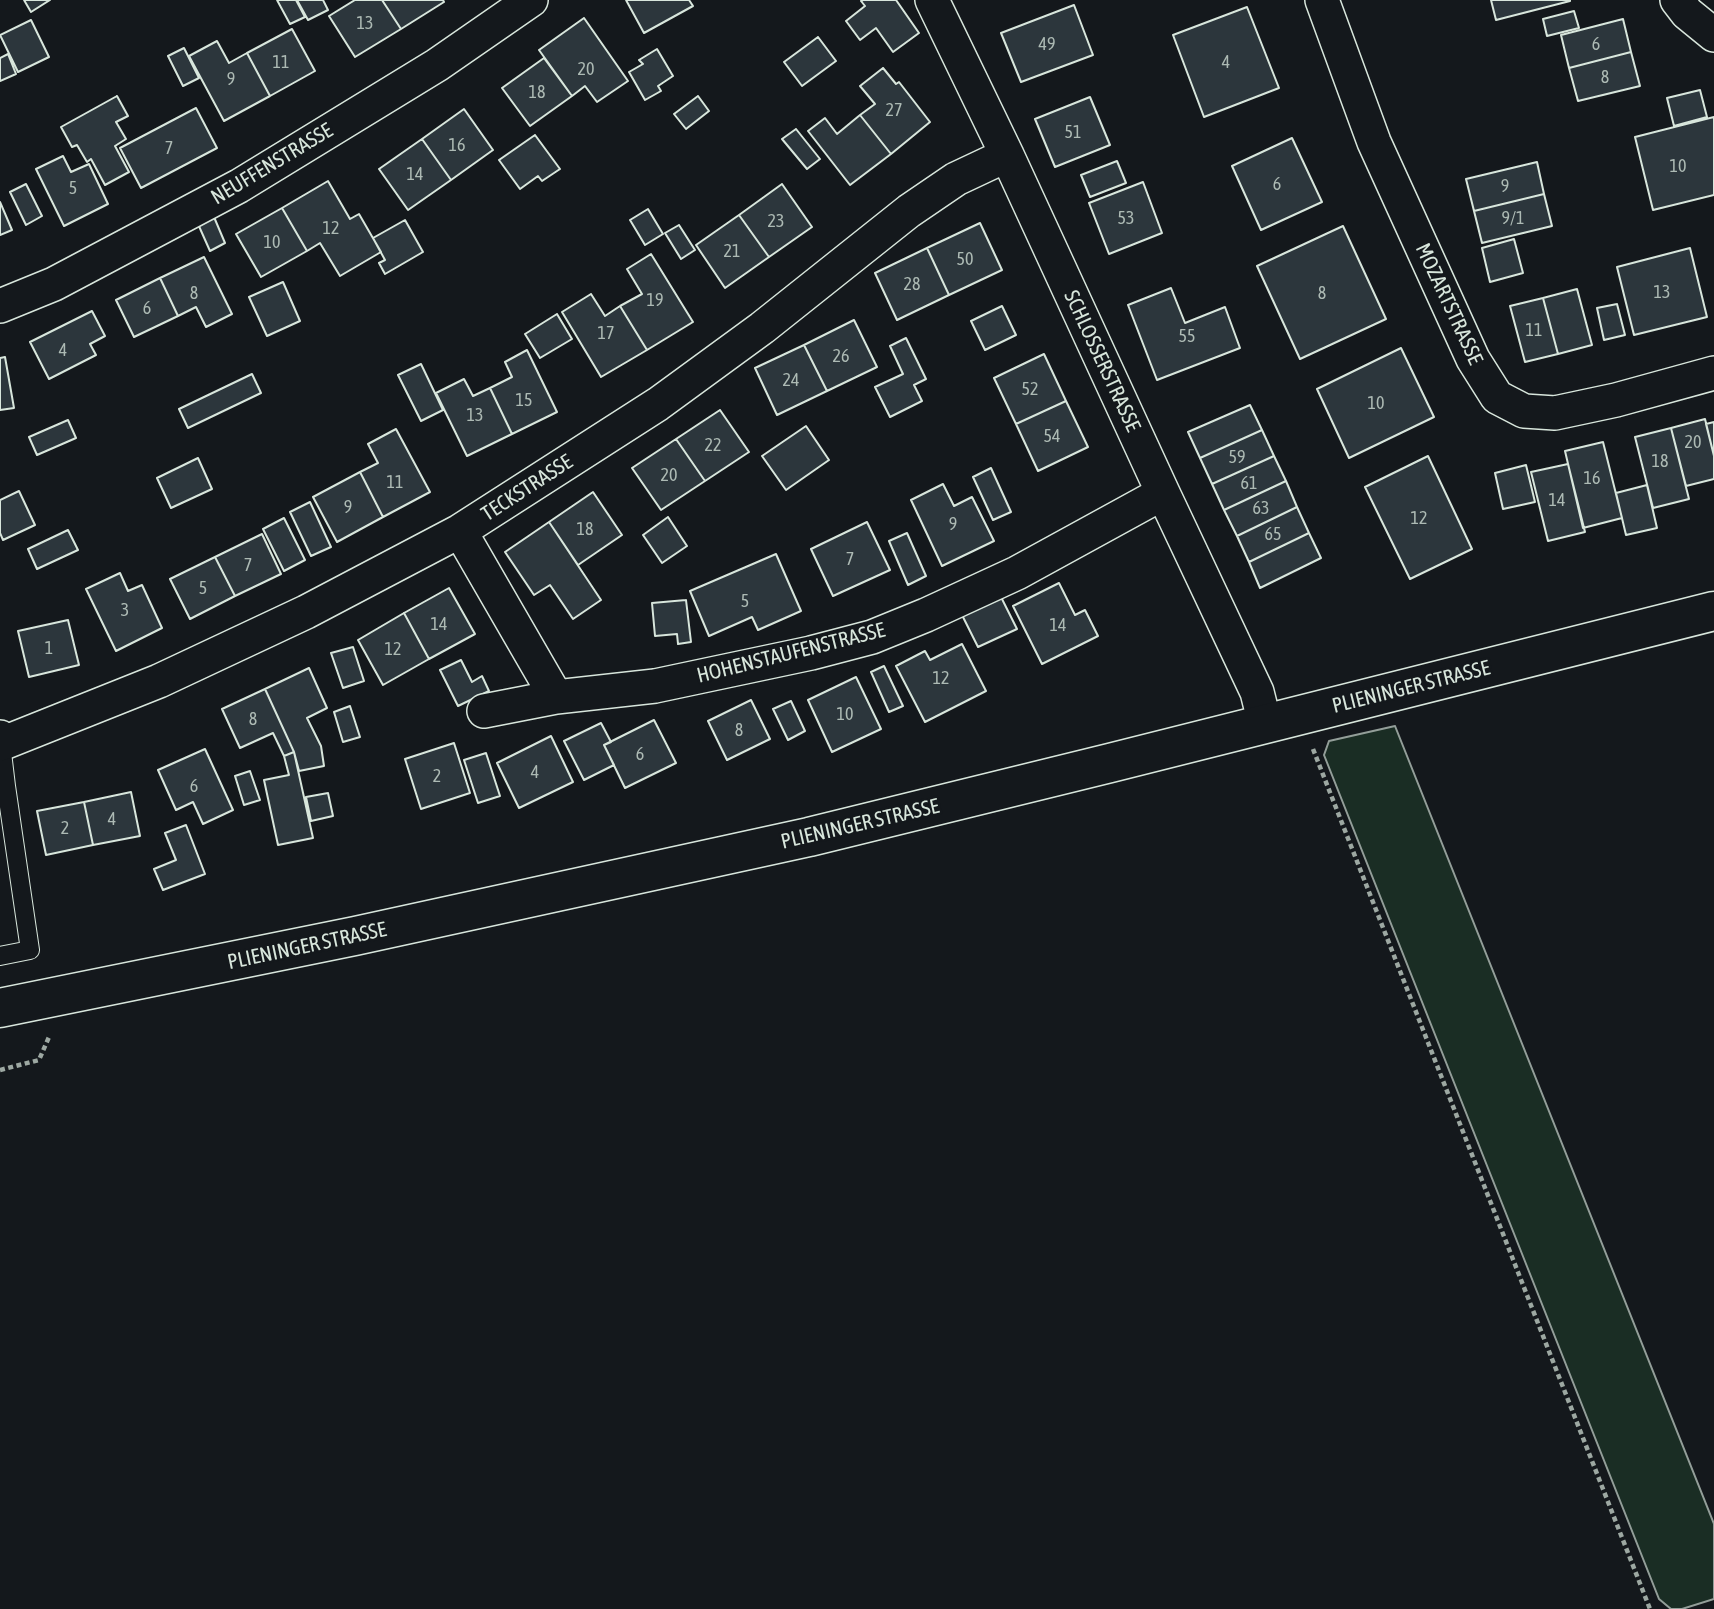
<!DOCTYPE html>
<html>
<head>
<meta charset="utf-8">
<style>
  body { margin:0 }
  canvas { display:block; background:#14181c }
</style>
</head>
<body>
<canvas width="1714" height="1609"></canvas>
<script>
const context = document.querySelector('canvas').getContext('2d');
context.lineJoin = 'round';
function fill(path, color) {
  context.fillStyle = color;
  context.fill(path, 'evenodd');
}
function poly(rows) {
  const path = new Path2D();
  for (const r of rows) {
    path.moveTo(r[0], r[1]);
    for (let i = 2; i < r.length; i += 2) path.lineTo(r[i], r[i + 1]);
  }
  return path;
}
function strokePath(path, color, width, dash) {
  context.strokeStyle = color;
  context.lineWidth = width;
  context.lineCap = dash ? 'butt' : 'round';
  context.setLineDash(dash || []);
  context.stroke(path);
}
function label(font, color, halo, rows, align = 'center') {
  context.font = font + ' "Asap Condensed",sans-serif';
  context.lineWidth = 5;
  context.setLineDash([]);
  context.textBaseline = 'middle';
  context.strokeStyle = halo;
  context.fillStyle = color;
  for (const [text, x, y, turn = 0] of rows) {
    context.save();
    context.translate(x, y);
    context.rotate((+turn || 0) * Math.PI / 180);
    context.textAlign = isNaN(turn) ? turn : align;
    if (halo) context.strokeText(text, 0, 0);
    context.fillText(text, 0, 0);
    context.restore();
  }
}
const green = poly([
  [1395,726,1714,1524,1714,1599,1682,1609,1671,1609,1659,1599,1324,755,1329,741,1395,726]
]);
fill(green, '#1a2d24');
strokePath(green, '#939e99', 2);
const building = poly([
  [24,0,50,0,31,12,24,0],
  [277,0,296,0,305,17,290,24,277,0],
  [297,0,323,0,328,10,308,20,297,0],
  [355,0,382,0,401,29,355,57,329,16,355,0],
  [382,0,443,0,444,2,401,29,382,0],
  [626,0,689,0,693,6,644,33,626,0],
  [863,0,896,0,919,33,893,52,876,28,860,40,846,21,865,6,861,1,863,0],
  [1491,0,1570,0,1570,1,1496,20,1491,0],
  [1074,5,1093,55,1021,82,1001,33,1074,5],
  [1247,7,1279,88,1204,117,1173,35,1247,7],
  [1574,11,1579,28,1547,36,1543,19,1574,11],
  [584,18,628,81,597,102,585,86,572,96,539,50,584,18],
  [1623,19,1631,52,1569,68,1561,35,1623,19],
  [31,20,49,57,18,72,0,35,31,20],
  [292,29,315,71,270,96,247,53,292,29],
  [818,37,836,61,802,86,784,62,818,37],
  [217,41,229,63,247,53,270,96,224,121,189,56,217,41],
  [184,48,199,78,183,86,168,56,184,48],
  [657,49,673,76,658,86,661,91,645,100,629,72,643,64,639,60,657,49],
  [1631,52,1640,86,1578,101,1569,68,1631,52],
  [8,54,16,74,0,81,0,58,8,54],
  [544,58,572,96,530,126,502,88,544,58],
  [883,68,896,84,899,82,930,122,891,154,860,115,875,104,860,86,883,68],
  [1700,90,1707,117,1674,126,1667,98,1700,90],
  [117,96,128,116,116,122,126,139,115,146,129,172,105,185,91,159,87,162,77,145,72,147,61,127,117,96],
  [698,96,709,111,686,129,674,114,698,96],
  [1090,97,1110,145,1055,167,1035,119,1090,97],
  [196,108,217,148,141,188,120,148,196,108],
  [464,109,493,150,451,180,422,139,464,109],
  [860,115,891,154,850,185,808,131,825,118,837,134,860,115],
  [1714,117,1714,195,1653,210,1635,137,1714,117],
  [796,129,820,159,807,169,782,139,796,129],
  [535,135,560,169,542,181,538,176,520,189,499,160,535,135],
  [1292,138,1322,202,1261,230,1232,166,1292,138],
  [422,139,451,180,408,210,379,169,422,139],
  [63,156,71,172,89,164,108,204,64,226,36,169,63,156],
  [1117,161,1126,183,1090,197,1081,175,1117,161],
  [1537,162,1544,194,1474,211,1466,179,1537,162],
  [328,181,350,219,359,214,381,252,340,276,320,243,307,251,282,208,328,181],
  [1143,182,1162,233,1109,254,1089,203,1143,182],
  [26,184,42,216,26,225,10,192,26,184],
  [782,184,812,227,769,257,739,215,782,184],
  [1544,194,1552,226,1482,243,1474,211,1544,194],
  [0,202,12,230,0,235,0,202],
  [282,208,307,251,261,277,236,234,282,208],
  [648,209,663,234,645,245,630,220,648,209],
  [739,215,769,257,725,288,696,245,739,215],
  [214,217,225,243,210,251,198,224,214,217],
  [405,220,423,252,385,274,379,263,385,260,373,238,405,220],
  [980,223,1002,270,949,295,927,248,980,223],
  [679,225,695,250,681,259,665,233,679,225],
  [1343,226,1386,319,1300,359,1257,266,1343,226],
  [1514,239,1523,273,1490,282,1482,248,1514,239],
  [927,248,949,295,897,320,875,273,927,248],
  [1690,248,1707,317,1634,335,1617,267,1690,248],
  [651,254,693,322,647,350,620,306,642,294,627,269,651,254],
  [204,257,232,314,206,327,196,307,178,316,160,278,204,257],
  [160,278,178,316,134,337,116,300,160,278],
  [283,282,300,321,267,336,249,297,283,282],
  [1171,288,1185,323,1225,307,1240,348,1157,380,1128,305,1171,288],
  [1577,289,1592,345,1558,354,1543,298,1577,289],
  [591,294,605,316,620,306,647,350,601,377,562,312,591,294],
  [1543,298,1558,354,1525,362,1510,306,1543,298],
  [1617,304,1625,335,1604,340,1597,308,1617,304],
  [1002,306,1016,335,985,350,971,321,1002,306],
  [92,311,105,336,90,344,96,355,49,379,30,342,92,311],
  [557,314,572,339,540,358,525,334,557,314],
  [854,320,877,367,827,391,804,345,854,320],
  [906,338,926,379,914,385,922,401,890,417,875,387,903,374,890,346,906,338],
  [804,345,827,391,777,415,755,368,804,345],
  [1401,348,1434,417,1349,458,1317,389,1401,348],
  [527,350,557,412,512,434,490,388,512,377,505,362,527,350],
  [1044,354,1066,401,1016,424,994,378,1044,354],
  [5,357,14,408,0,410,0,358,5,357],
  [421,364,443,410,421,421,398,375,421,364],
  [252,374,261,393,188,428,179,409,252,374],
  [464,379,473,396,490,388,512,434,467,456,436,393,464,379],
  [1066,401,1088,447,1038,471,1016,424,1066,401],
  [1250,405,1262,430,1200,458,1188,432,1250,405],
  [720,410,749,452,705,481,676,439,720,410],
  [1705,419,1714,456,1714,479,1686,486,1671,428,1705,419],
  [68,420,76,438,37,455,29,437,68,420],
  [1714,422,1714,456,1706,424,1714,422],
  [806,426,829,460,786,490,762,456,806,426],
  [1671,428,1689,499,1653,508,1635,437,1671,428],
  [396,429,430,492,383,517,360,472,378,463,368,444,396,429],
  [1262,430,1274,456,1212,484,1200,458,1262,430],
  [676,439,705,481,661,510,632,468,676,439],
  [1603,442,1622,518,1583,528,1565,451,1603,442],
  [1274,456,1286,481,1224,510,1212,484,1274,456],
  [1428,456,1472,549,1410,579,1365,487,1428,456],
  [198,458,212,489,171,508,157,478,198,458],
  [1568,464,1585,532,1548,541,1531,472,1568,464],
  [1526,465,1535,502,1503,509,1495,473,1526,465],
  [991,468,1011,512,993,520,973,477,991,468],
  [360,472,383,517,337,542,313,497,360,472],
  [1286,481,1297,507,1237,536,1224,510,1286,481],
  [943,484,954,506,972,497,994,541,942,566,911,500,943,484],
  [1647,485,1657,528,1626,535,1616,493,1647,485],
  [19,491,35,525,3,540,0,533,0,500,19,491],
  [593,492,622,535,578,565,549,522,593,492],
  [310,502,331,547,311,556,290,512,310,502],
  [1297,507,1309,533,1249,562,1237,536,1297,507],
  [668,517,687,546,662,563,643,535,668,517],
  [284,518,305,560,284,571,263,529,284,518],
  [549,522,601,600,573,619,550,585,534,595,505,552,549,522],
  [867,522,890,570,833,596,811,549,867,522],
  [68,530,78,550,37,569,28,549,68,530],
  [907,533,926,576,908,585,889,541,907,533],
  [1309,533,1321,558,1260,588,1249,562,1309,533],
  [262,534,281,574,235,596,215,557,262,534],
  [776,554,801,611,758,630,752,617,709,636,690,591,776,554],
  [215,557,235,596,190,619,170,579,215,557],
  [120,573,128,591,142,585,162,628,116,651,86,589,120,573],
  [1059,583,1075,615,1085,610,1098,636,1042,664,1013,606,1059,583],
  [449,588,475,634,429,659,404,613,449,588],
  [1001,597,1017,629,978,647,962,615,1001,597],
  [686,600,691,642,678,644,677,634,655,636,652,603,686,600],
  [404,613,429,659,383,685,358,640,404,613],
  [68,620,79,665,29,677,18,631,68,620],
  [962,644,986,691,925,722,896,666,925,651,930,660,962,644],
  [353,647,364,681,343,688,331,653,353,647],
  [461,660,472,682,482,676,489,691,458,706,440,670,461,660],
  [884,666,903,706,889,712,871,672,884,666],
  [309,668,327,708,307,718,321,746,324,766,299,771,294,752,265,689,309,668],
  [856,677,881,729,832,752,808,700,856,677],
  [265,689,294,752,284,756,273,733,240,748,222,709,265,689],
  [751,700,770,739,727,760,708,721,751,700],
  [791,701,805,731,788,740,773,709,791,701],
  [350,706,360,737,343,742,334,712,350,706],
  [654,720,676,763,625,788,604,745,654,720],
  [601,723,611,742,604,745,614,765,584,780,564,741,601,723],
  [551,736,573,782,519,808,497,763,551,736],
  [454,743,470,793,421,809,405,759,454,743],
  [205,749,233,810,203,824,193,802,176,810,158,770,205,749],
  [294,752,313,838,278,845,264,780,289,775,284,756,294,752],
  [486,753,500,796,478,803,464,760,486,753],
  [250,771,260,800,244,805,235,776,250,771],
  [131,792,140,836,93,845,84,802,131,792],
  [328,793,333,816,311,821,306,797,328,793],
  [84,802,93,845,46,855,37,811,84,802],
  [186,825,205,874,163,890,154,869,176,860,165,833,186,825]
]);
fill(building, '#2c363c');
strokePath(building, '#d8e6dc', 2);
const lane = poly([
  [0,956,30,950,6,786,1,744]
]);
const street = poly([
  [932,0,1007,155,1163,493,1257,692,1265,724],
  [1322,0,1374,142,1473,359,1497,397,1524,411,1555,413,1616,400,1714,373],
  [1677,0,1687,13,1714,35],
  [0,306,54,284,239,186,437,65,531,0],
  [460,531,556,697,655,686,811,653,872,637,926,615,1017,573,1163,493],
  [484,711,556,697],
  [0,737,1,744,159,681,306,612,460,531,658,404,762,328,909,211,956,179,1007,155]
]);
const secondary = poly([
  [0,1008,355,936,809,837,1110,763,1714,611]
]);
strokePath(lane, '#d8e6dc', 20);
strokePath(street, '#d8e6dc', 36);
strokePath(secondary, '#d8e6dc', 41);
strokePath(poly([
  [1313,749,1650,1609],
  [0,1070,39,1060,49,1037]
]), '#9da8a2', 4.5, [5, 3.5]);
strokePath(lane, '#14181c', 18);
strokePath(street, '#14181c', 33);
strokePath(secondary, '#14181c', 38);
label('18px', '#adbab4', null, [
  ["13",365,23],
  ["49",1047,44],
  ["6",1596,44],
  ["11",281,62],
  ["4",1226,62],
  ["20",586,69],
  ["8",1605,77],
  ["9",231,79],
  ["18",537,92],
  ["27",894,110],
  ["51",1073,132],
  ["16",457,145],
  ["7",169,148],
  ["10",1678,166],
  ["14",415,174],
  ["6",1277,184],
  ["9",1505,186],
  ["5",73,188],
  ["53",1126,218],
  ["9/1",1513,218],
  ["23",776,221],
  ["12",331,228],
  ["10",272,242],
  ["21",732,251],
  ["50",965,259],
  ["28",912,284],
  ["13",1662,292],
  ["8",194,293],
  ["8",1322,293],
  ["19",655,300],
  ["6",147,308],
  ["11",1534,330],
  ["17",606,333],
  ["55",1187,336],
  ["4",63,350],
  ["26",841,356],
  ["24",791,380],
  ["52",1030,389],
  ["15",524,400],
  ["10",1376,403],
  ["13",475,415],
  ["54",1052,436],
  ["20",1693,442],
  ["22",713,445],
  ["59",1237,457],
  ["18",1660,461],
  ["20",669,475],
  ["16",1592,478],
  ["11",395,482],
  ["61",1249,483],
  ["14",1557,500],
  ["9",348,507],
  ["63",1261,508],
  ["12",1419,518],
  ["9",953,524],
  ["18",585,529],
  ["65",1273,534],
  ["7",850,559],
  ["7",248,565],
  ["5",203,588],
  ["5",745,601],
  ["3",125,610],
  ["14",439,624],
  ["14",1058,625],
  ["1",49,648],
  ["12",393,649],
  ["12",941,678],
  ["10",845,714],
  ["8",253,719],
  ["8",739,730],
  ["6",640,754],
  ["4",535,772],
  ["2",437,776],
  ["6",194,786],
  ["4",112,819],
  ["2",65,828]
]);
label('21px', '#d8e6dc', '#14181c', [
  ["NEUFFENSTRASSE",272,164,-31],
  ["MOZARTSTRASSE",1449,304,65],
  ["SCHLOSSERSTRASSE",1102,361,65],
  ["TECKSTRASSE",527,488,-33],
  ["HOHENSTAUFENSTRASSE",791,653,-14],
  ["PLIENINGER STRASSE",1411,687,-14],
  ["PLIENINGER STRASSE",860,824,-13],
  ["PLIENINGER STRASSE",307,946,-12]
]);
</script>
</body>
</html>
